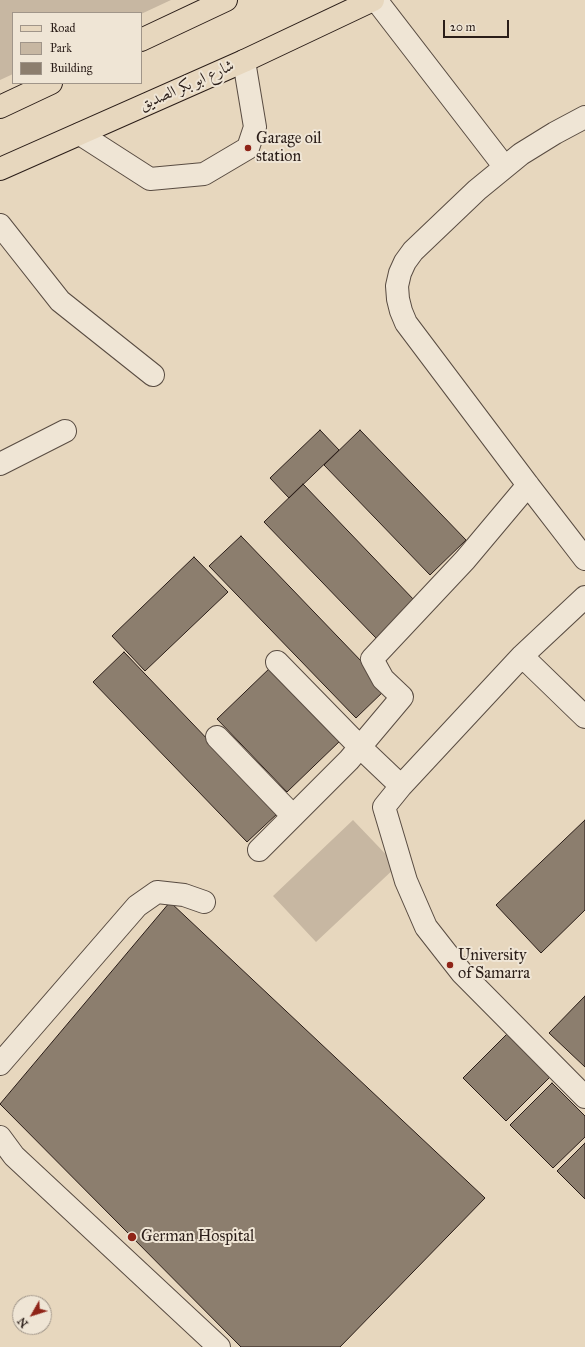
<!DOCTYPE html>
<html>
<head>
<meta charset="utf-8">
<style>
  body { margin:0 }
  #map { position:relative; width:585px; height:1347px; overflow:hidden; background:#e7d7be; font-family:"IM FELL Great Primer",serif }
  canvas { display:block }
  .legend { position:absolute; left:12px; top:12px; width:130px; height:72px; box-sizing:border-box; background:#efe5d5; border:1px solid #a09589; margin:0; padding:5px 7px; list-style:none; font-size:12px; color:#2a1d18 }
  .legend li { display:flex; align-items:center; gap:8px; height:20px }
  .legend b { width:20px; border:1px solid #a09589 }
  .north { position:absolute; left:12px; top:1295px; width:40px; height:40px; box-sizing:border-box; background:#efe5d5; border:1px solid #a09589; border-radius:50%; rotate:231deg; font-size:11px; font-weight:700; line-height:16px; text-align:center; color:#2a1d18 }
  .north::after { content:''; display:block; margin:auto; width:14px; height:18px; background:#8f2418; clip-path:polygon(50% 0,100% 100%,50% 72%,0 100%) }
  .scale { position:absolute; left:443px; top:20px; width:66px; height:18px; box-sizing:border-box; border:2px solid #2a1d18; border-top:0; padding-left:5px; font-size:12px; line-height:14px; white-space:nowrap; color:#2a1d18; -webkit-text-stroke:3px #efe5d5; paint-order:stroke }
</style>
</head>
<body>
<div id="map">
<canvas width="585" height="1347"></canvas>
<ul class="legend">
<li><b style="height:5px;background:#e7d7be"></b>Road</li>
<li><b style="height:11px;background:#c7b7a2"></b>Park</li>
<li><b style="height:11px;background:#8c7e6e"></b>Building</li>
</ul>
<div class="north">N</div>
<div class="scale">20 m</div>
</div>
<script>
const context = document.querySelector('canvas').getContext('2d');
context.lineJoin = 'round';
function fill(path, color) {
  context.fillStyle = color;
  context.fill(path, 'evenodd');
}
function poly(rows) {
  const path = new Path2D();
  for (const r of rows) {
    path.moveTo(r[0], r[1]);
    for (let i = 2; i < r.length; i += 2) path.lineTo(r[i], r[i + 1]);
  }
  return path;
}
function strokePath(path, color, width, dash) {
  context.strokeStyle = color;
  context.lineWidth = width;
  context.lineCap = dash ? 'butt' : 'round';
  context.setLineDash(dash || []);
  context.stroke(path);
}
function label(font, color, halo, rows, align = 'center') {
  context.font = font + ' "IM FELL Great Primer",Amiri,serif';
  context.lineWidth = 4;
  context.setLineDash([]);
  context.textBaseline = 'middle';
  context.strokeStyle = halo;
  context.fillStyle = color;
  for (const [text, x, y, turn = 0] of rows) {
    context.save();
    context.translate(x, y);
    context.rotate((+turn || 0) * Math.PI / 180);
    context.textAlign = isNaN(turn) ? turn : align;
    if (halo) context.strokeText(text, 0, 0);
    context.fillText(text, 0, 0);
    context.restore();
  }
}
fill(poly([
  [0,0,171,0,141,14,13,13,13,74,0,80],
  [353,820,397,866,316,942,273,896]
]), '#c7b7a2');
const building = poly([
  [320,430,339,450,289,498,270,478,320,430],
  [360,430,466,540,430,575,324,465,360,430],
  [303,484,415,601,376,638,264,522,303,484],
  [241,536,387,688,356,718,209,566,241,536],
  [194,557,228,592,145,671,112,636,194,557],
  [124,652,278,813,247,842,93,682,124,652],
  [272,666,342,739,287,792,217,719,272,666],
  [585,820,585,910,541,953,496,905,585,820],
  [170,902,485,1198,340,1347,241,1347,0,1104,170,902],
  [585,996,585,1067,549,1033,585,996],
  [510,1031,553,1074,506,1121,463,1078,510,1031],
  [552,1083,585,1116,585,1137,553,1168,510,1125,552,1083],
  [585,1143,585,1199,557,1171,585,1143]
]);
fill(building, '#8c7e6e');
strokePath(building, '#2a1d18', 1);
const minor = poly([
  [376,0,504,166],
  [585,117,555,133,521,154,477,190,413,251,405,262,400,273,397,286,398,299,401,311,406,323,528,485,585,559],
  [80,134,150,179,204,174,248,148,255,127,244,61],
  [0,225,60,301,153,375],
  [0,464,65,431],
  [585,597,522,656,401,786,384,807,406,881,426,927,462,973,585,1097],
  [522,656,585,717],
  [277,662,360,747,401,786],
  [217,737,293,816],
  [259,850,349,760,402,697,383,679,372,659,465,560,528,485],
  [0,1064,137,906,157,892,184,895,204,902],
  [0,1137,14,1156,219,1347]
]);
const major = poly([
  [141,40,226,0],
  [0,107,51,83],
  [0,169,244,61,373,0]
]);
strokePath(minor, '#594c42', 24);
strokePath(major, '#2a1d18', 24);
strokePath(minor, '#efe5d5', 22);
strokePath(major, '#e7d7be', 22);
for (const [x, y, r, color] of [
  [248,148,4,"#8f2418"],
  [450,965,4,"#8f2418"],
  [132,1237,5,"#8f2418"]
]) {
  const dot = new Path2D();
  dot.arc(x, y, r, 0, 2 * Math.PI);
  context.fillStyle = color;
  context.fill(dot);
  strokePath(dot, '#efe5d5', 1.5);
}
label('16px', '#2a1d18', '#efe5d5', [
  ["شارع ابو بكر الصديق",187,86,-24]
]);
label('16px', '#2a1d18', '#efe5d5', [
  ["Garage oil",256,139],
  ["station",256,157],
  ["University",458,956],
  ["of Samarra",458,974],
  ["German Hospital",141,1237]
], 'left');
</script>
</body>
</html>
